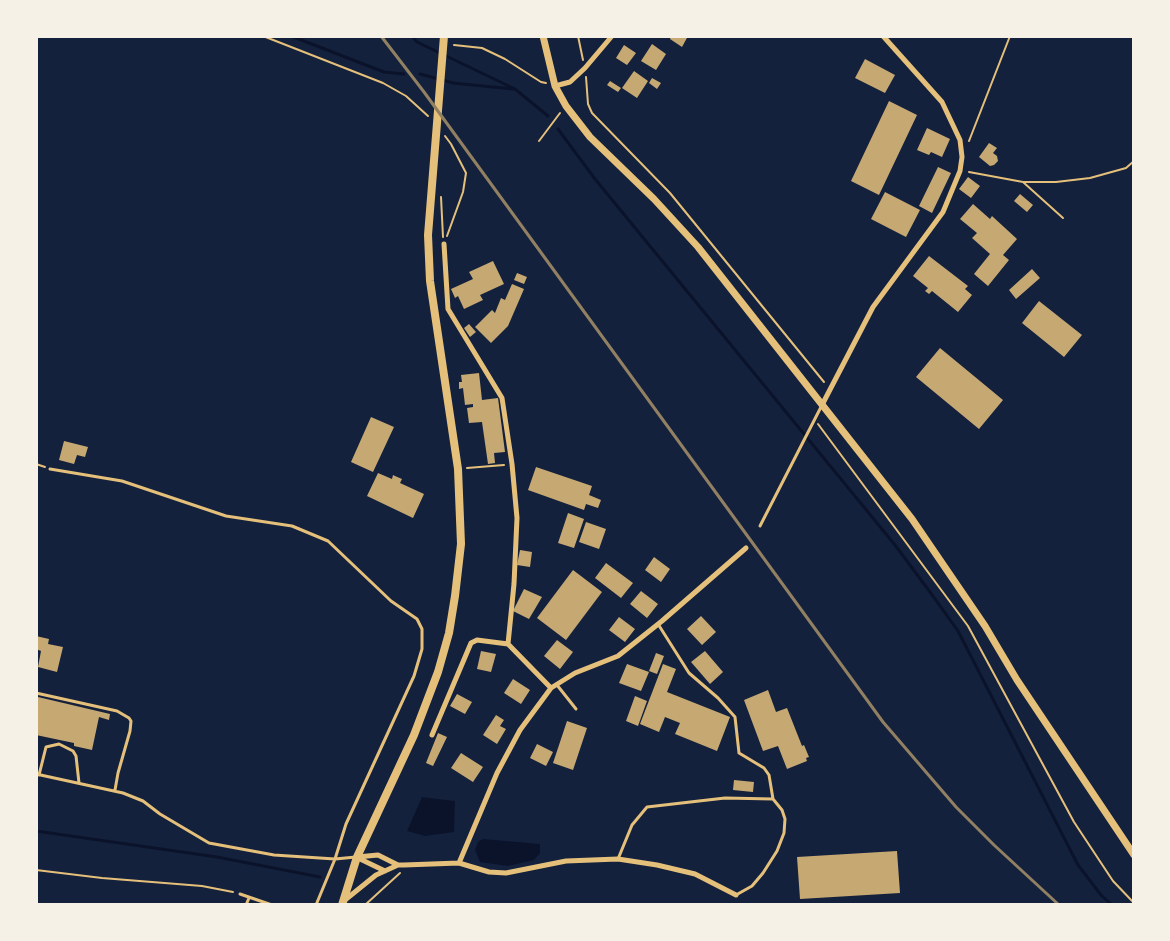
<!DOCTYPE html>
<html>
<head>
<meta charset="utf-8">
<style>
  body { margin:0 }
  #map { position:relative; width:1170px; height:941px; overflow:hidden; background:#14213d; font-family:Lora,serif }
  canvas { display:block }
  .frame { position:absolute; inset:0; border:38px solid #f6f1e7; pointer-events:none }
</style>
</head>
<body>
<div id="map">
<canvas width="1170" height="941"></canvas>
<div class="frame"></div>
</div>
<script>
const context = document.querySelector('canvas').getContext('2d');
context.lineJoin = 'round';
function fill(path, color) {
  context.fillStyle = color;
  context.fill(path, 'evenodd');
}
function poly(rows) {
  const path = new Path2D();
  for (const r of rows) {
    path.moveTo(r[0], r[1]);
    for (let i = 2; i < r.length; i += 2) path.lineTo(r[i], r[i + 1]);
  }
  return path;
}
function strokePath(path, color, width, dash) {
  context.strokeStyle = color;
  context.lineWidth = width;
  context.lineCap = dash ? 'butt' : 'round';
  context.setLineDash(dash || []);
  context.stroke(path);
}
fill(poly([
  [422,797,455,801,454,832,425,836,407,831],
  [483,839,540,844,540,853,534,860,508,866,480,862,475,850,478,842]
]), '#0b132b');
strokePath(poly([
  [291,36,384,72,404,74],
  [412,36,417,42,515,89,548,116],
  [420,74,453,83,513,89],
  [558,129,595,179,895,545,930,592,958,631,1078,865,1101,895,1112,905],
  [36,831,217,857,320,877]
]), '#0b132b', 3);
fill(poly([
  [671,36,688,36,682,47,670,39],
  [652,44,666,54,656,70,641,61],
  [624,45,636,53,627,65,616,58],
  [865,59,895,75,885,93,855,78],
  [634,71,648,81,637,98,622,88],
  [652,78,661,83,657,89,649,83],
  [610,81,621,88,618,92,607,85],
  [889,101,917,115,879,195,851,181],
  [927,128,950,139,942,157,931,152,929,155,917,150],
  [989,143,997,148,993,153,997,156,998,161,994,165,990,166,979,157],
  [938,167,951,173,932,213,919,206],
  [968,177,980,186,971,198,959,189],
  [885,192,920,210,906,237,871,219],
  [1020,194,1033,205,1027,212,1014,201],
  [973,204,990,219,992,216,1017,239,1003,255,1009,260,988,286,974,274,990,254,972,238,977,233,960,219],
  [929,256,968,286,965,289,972,295,958,312,932,291,929,294,925,291,928,288,913,276],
  [493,261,504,284,480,295,483,300,464,309,458,296,455,298,451,289,473,279,469,272],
  [1032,269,1040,278,1016,299,1009,290],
  [517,273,527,277,524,284,514,280],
  [512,284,524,289,508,326,491,343,475,327,492,310,495,313,501,298,505,300],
  [1039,301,1082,335,1064,357,1022,323],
  [469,324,476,332,470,337,464,328],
  [940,348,1003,400,979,429,916,377],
  [479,373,482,400,498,398,505,452,494,453,495,463,488,464,482,422,469,423,467,408,473,407,473,404,465,405,463,388,459,389,459,382,462,382,461,375],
  [371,417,394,427,373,472,351,462],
  [64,441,88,447,85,457,77,455,74,464,59,460],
  [536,467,592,486,589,495,601,500,598,508,586,504,584,510,528,490],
  [378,473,392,479,393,475,395,476,402,479,400,483,424,494,413,518,367,496],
  [568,513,584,519,574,548,558,543],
  [586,522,606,529,599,549,579,542],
  [520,550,532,552,530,567,517,565],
  [654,557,670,569,661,582,645,570],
  [606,563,633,583,621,598,595,578],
  [573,570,602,592,566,640,537,618],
  [524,589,542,597,529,619,513,611],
  [641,591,658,604,647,618,630,604],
  [701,616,716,632,702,645,687,629],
  [619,617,635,629,625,642,609,630],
  [36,636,49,639,48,644,63,647,57,672,38,667,41,651,36,649],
  [557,640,573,652,560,669,544,656],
  [481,651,496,654,491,672,477,669],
  [705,651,723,672,710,684,691,662],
  [656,653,664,656,657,674,649,671],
  [627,664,649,672,641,691,619,683],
  [663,664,676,669,667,692,730,717,717,751,675,734,680,723,665,717,659,732,640,724],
  [513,679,530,690,521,704,504,693],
  [768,690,776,712,787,708,802,746,804,745,809,757,806,758,807,761,787,769,778,746,763,751,744,700],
  [457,694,472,702,465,714,450,706],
  [635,696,647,701,638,726,626,721],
  [38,697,110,714,109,720,99,717,92,750,74,746,74,743,36,735],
  [496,715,504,720,500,726,506,729,497,744,483,735],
  [567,721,587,728,573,770,553,763],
  [438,733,447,737,433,766,426,763],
  [537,744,553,752,546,766,530,758],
  [461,753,483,767,473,782,451,768],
  [734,780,754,782,753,792,733,790],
  [897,851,900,893,800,899,797,857]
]), '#c6a872');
strokePath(poly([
  [263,36,383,83,406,96,428,116],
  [578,36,583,60],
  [454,45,482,48,505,59,541,82,546,83],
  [586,77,588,104,592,113,670,193,824,382],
  [445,136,451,144,466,173,463,192,447,236],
  [539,141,560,113],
  [969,141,1010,36],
  [969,172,1023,182,1056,182,1090,178,1126,168,1134,161],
  [1023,182,1063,218],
  [441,197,443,237],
  [818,424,968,626,1074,822,1113,881,1134,903],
  [36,464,45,467],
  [467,468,504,465],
  [36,870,102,878,202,886,233,892],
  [365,905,400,873]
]), '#e5c07b', 2);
strokePath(poly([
  [50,469,122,481,226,516,292,526,328,541,391,601,417,619,422,629,422,649,414,676,346,824,335,859,316,905],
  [760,526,821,407],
  [658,624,689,673,718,698,735,717,739,753,764,768,769,775,773,799,782,810,785,819,784,833,777,851,763,873,752,886,736,895],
  [557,685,576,709],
  [36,693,117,711,129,718,131,721,130,731,118,773,115,790],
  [36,774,123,793,143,801,160,814,209,843,274,855,335,859,356,857],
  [39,775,46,747,59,744,73,751,76,756,79,783],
  [618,859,632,825,647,807,725,798,773,799],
  [240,894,272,905],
  [246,905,249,898]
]), '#e5c07b', 3);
strokePath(poly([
  [555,86,570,82,585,68,612,36],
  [444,244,448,309,502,398,512,464,517,518,514,584,508,644],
  [822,405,873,307,943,212,960,171,962,157,960,140,942,102,883,36],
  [432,735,471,643,477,640,508,644,551,688],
  [357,857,378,855,398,865,404,865,459,863,489,872,506,873,566,861,618,859,657,865,695,874,736,895],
  [358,858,385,871],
  [459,863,497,773,520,730,551,688,575,673,618,656,662,621,746,548],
  [345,900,376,875,398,865]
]), '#e5c07b', 5);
strokePath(poly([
  [543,36,555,86,566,106,590,137,654,199,698,247,912,519,985,626,1017,680,1134,855]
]), '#e5c07b', 7);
strokePath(poly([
  [342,905,357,857,414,735,438,672,449,633,455,596,461,544,458,469,430,281,428,235,444,36]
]), '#e5c07b', 8);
strokePath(poly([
  [381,36,424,92,883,722,956,807,994,845,1059,905]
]), '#918062', 3);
</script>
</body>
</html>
